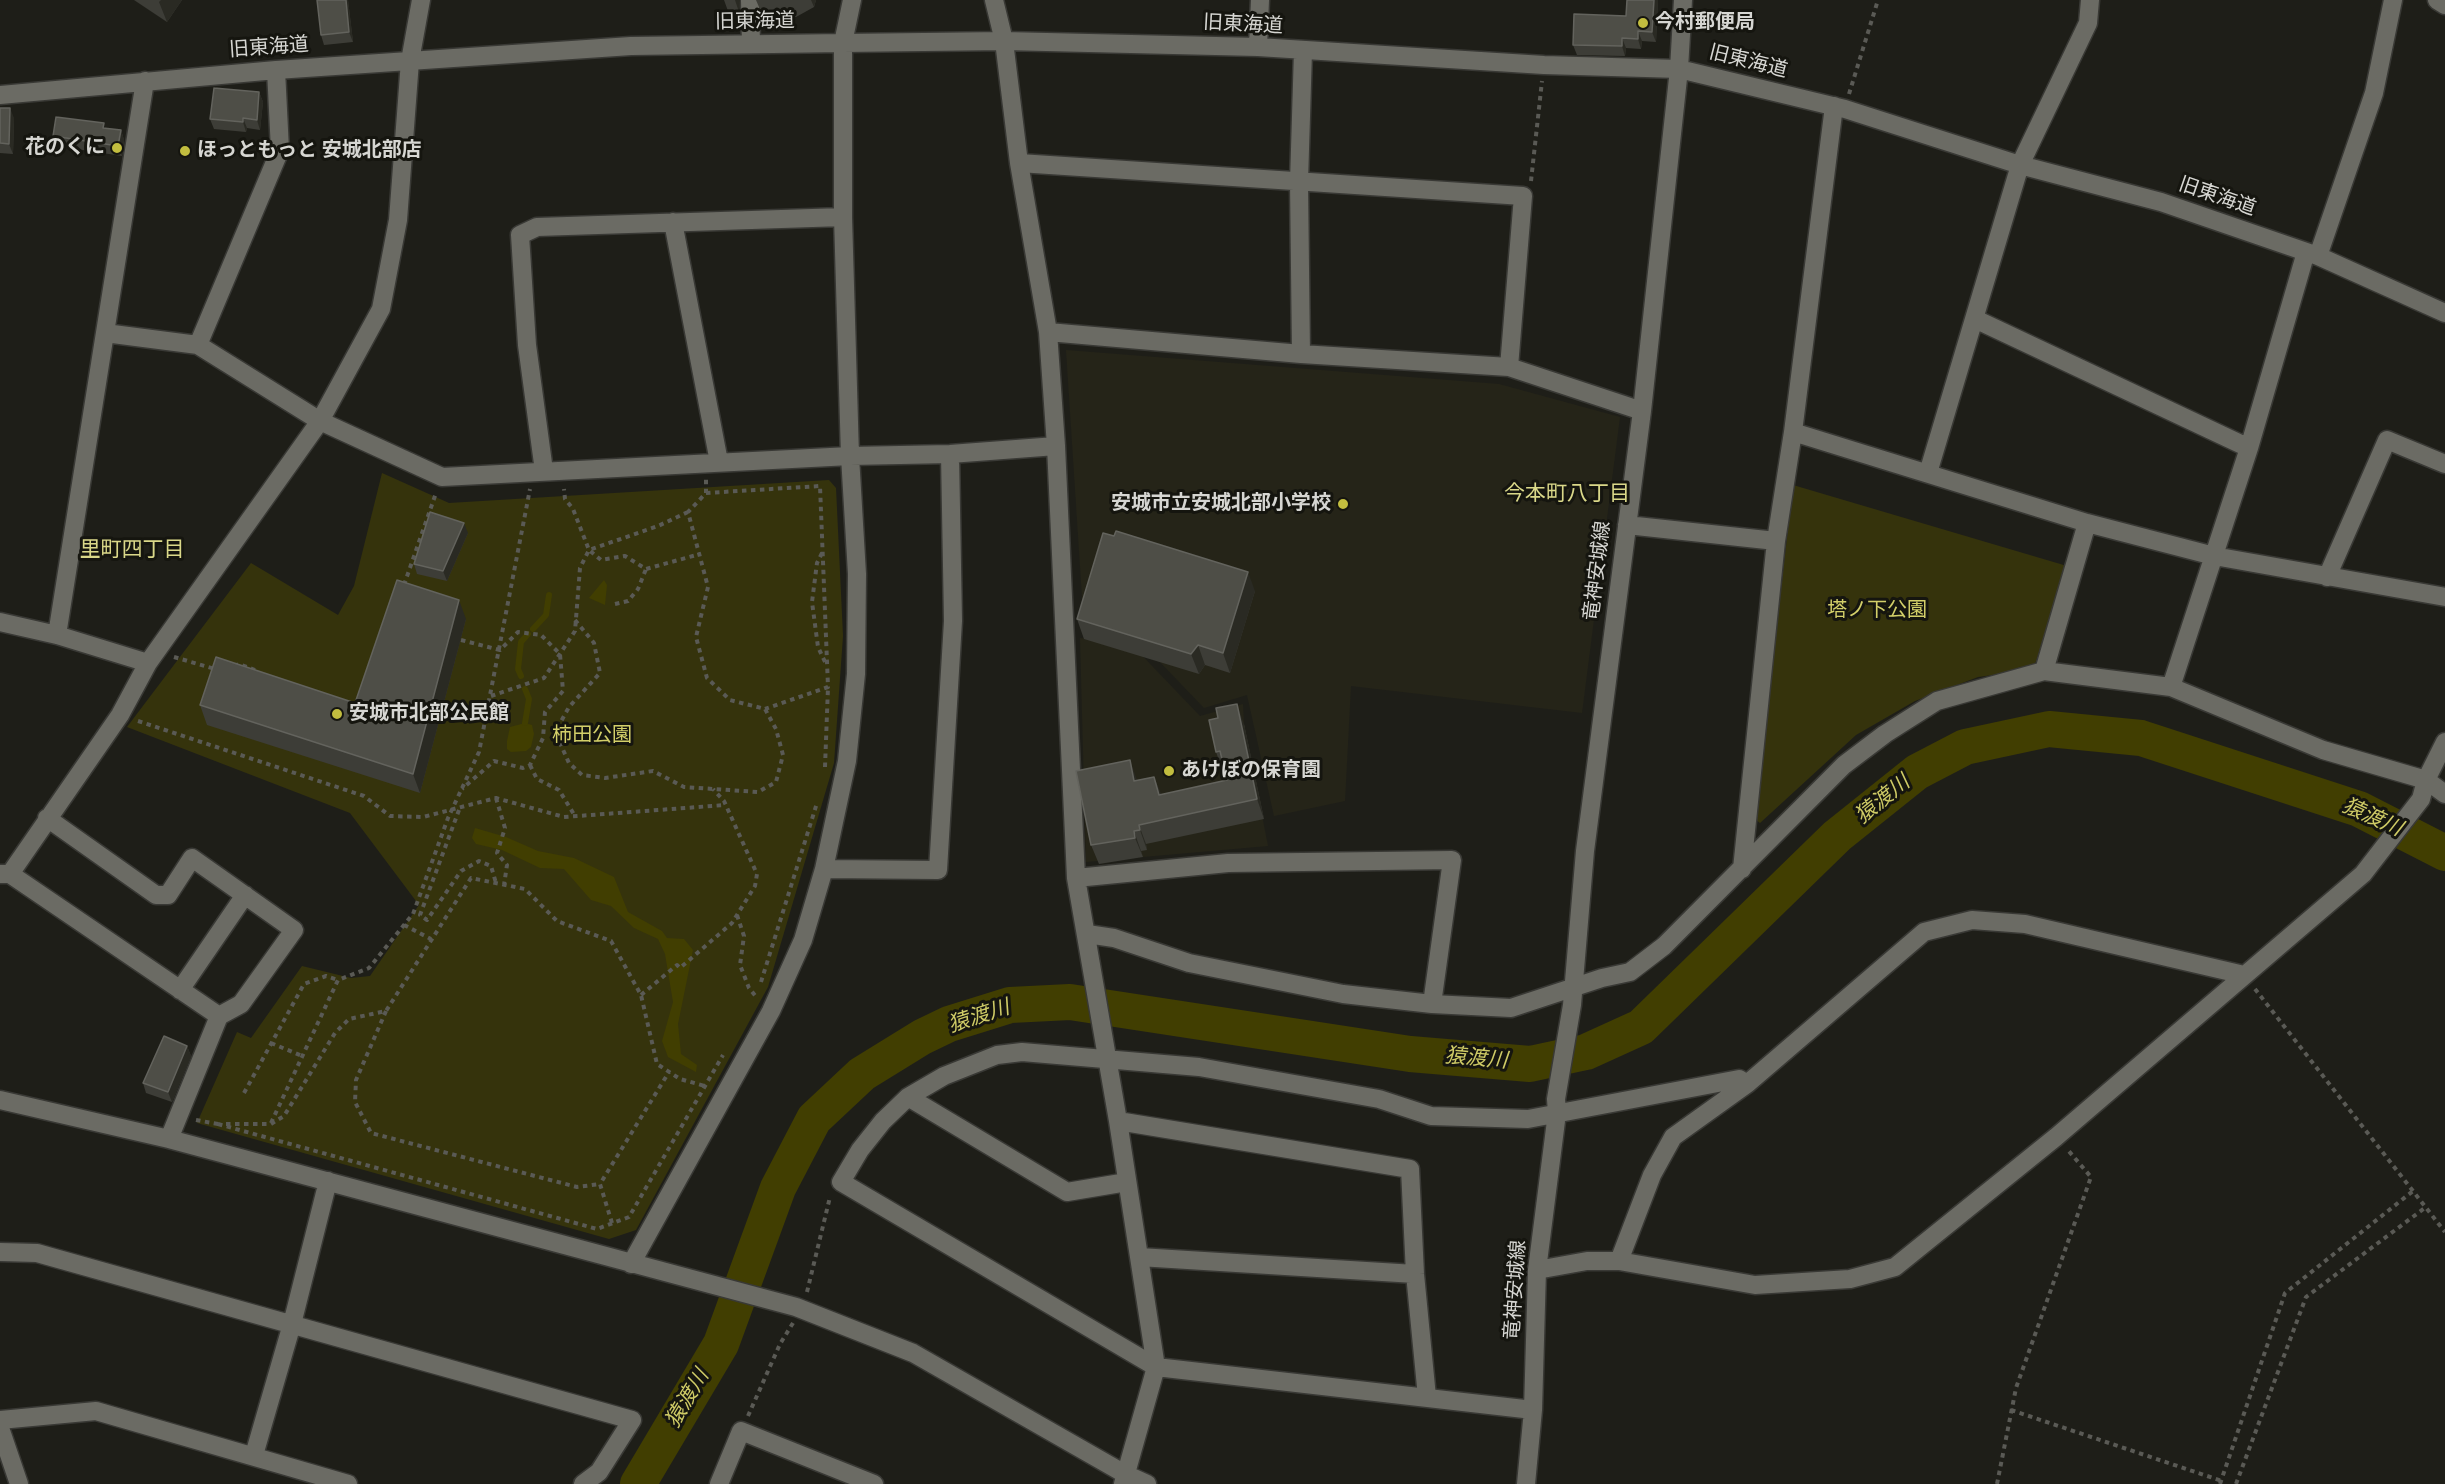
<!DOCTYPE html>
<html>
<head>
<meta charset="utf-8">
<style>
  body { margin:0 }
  canvas { display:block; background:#1e1e18 }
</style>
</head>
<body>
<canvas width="2445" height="1484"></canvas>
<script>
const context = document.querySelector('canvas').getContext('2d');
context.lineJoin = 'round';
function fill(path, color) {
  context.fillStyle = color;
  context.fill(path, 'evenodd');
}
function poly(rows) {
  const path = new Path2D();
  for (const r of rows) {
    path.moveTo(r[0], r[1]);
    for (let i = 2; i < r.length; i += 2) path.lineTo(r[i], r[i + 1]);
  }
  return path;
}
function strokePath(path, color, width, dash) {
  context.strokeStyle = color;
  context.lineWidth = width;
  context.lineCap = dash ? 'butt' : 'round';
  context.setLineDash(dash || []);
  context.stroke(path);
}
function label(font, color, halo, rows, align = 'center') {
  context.font = font + ' "DM Sans","Noto Sans JP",sans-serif';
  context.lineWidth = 6;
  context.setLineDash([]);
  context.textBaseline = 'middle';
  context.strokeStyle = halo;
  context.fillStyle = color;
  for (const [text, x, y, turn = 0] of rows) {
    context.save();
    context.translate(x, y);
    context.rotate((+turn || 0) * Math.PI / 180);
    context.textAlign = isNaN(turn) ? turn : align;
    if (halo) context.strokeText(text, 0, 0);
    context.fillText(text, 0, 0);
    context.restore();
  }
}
fill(poly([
  [1066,350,1499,384,1620,417,1582,713,1351,686,1345,801,1274,816,1247,695,1204,708,1134,635,1084,628],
  [1080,638,1131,644,1200,716,1243,704,1244,724,1268,846,1086,862]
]), '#252418');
fill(poly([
  [382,473,449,503,829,480,836,488,843,636,834,763,768,987,636,1230,609,1239,197,1123,237,1032,251,1038,302,966,351,978,370,976,419,905,350,813,127,727,251,563,338,615,354,586],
  [1793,485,2067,566,2035,664,2023,671,1978,677,1915,701,1856,735,1760,823,1755,819]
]), '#35330c');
fill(poly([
  [604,580,607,585,605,605,589,598],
  [525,723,532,725,534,734,531,747,526,751,511,752,507,749,507,741,510,727],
  [475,828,506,837,538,851,574,858,614,877,628,912,662,931,667,938,684,939,693,950,678,1024,681,1054,697,1065,696,1072,668,1057,662,1041,673,1002,665,954,658,939,634,928,611,906,591,900,564,869,540,868,502,850,476,844,472,838]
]), '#413e01');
strokePath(poly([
  [533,629,546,615,549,595],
  [521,676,518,669,521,642,528,634],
  [525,689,529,699,525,723]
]), '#413e01', 6);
strokePath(poly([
  [638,1484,721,1344,778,1188,814,1119,862,1074,922,1037,949,1024,1010,1005,1070,1002,1410,1054,1530,1064,1586,1052,1641,1027,1837,836,1917,772,1965,747,2049,729,2141,738,2359,809,2445,853]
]), '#413e01', 36);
const minor = poly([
  [750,0,751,44],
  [994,0,1004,41,1019,163,1048,332,1056,446,1076,878,1118,1121,1156,1367,1123,1484],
  [2437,0,2445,5],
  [1258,47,1260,0],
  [0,95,276,70,631,46,843,43,1004,41,1258,47,1544,65,1679,69,1845,109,2020,165,2161,202,2318,256,2445,313],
  [1019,163,1523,196,1509,367],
  [673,222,719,462],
  [2318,256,2374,93,2393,0],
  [1975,319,2249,448],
  [1048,332,1301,354,1509,367,1642,411],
  [105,333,198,345,320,421,442,477,850,456,950,454,1056,446],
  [198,345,280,150,276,70],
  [1301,354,1299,182,1303,51],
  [1793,432,2087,523,2214,556,2445,597],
  [544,471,527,345,520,235,537,227,843,217],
  [1928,473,2020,165,2088,23,2090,0],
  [1627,525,1776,541],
  [2327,577,2387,440,2445,464],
  [0,622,57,635,148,663],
  [57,635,145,81],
  [2044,671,2087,523],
  [2171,687,2249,448,2306,252],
  [47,818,156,895,168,895,192,858,294,930,241,1004,219,1016],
  [824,869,938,870,953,621,950,454],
  [1742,869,1776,541,1793,432,1834,106],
  [0,874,10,874,219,1016,169,1139],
  [10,874,120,715,148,663,320,421,381,309,398,220,410,61,421,0],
  [1076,878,1228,863,1452,860,1432,1004],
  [1087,934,1114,938,1189,963,1343,994,1432,1004,1511,1008,1602,978,1630,972,1664,946,1844,765,1885,734,1937,701,2044,671,2171,687,2323,750,2426,780,2445,794],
  [180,990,245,895],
  [908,1097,1067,1192,1127,1182],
  [0,1100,169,1139,796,1307,913,1353,1125,1474,1147,1484],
  [1118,1121,1410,1169,1415,1274,1427,1397],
  [0,1252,37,1253,632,1420,599,1472,583,1484],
  [1139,1257,1415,1274],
  [1619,1261,1652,1175,1673,1137,1747,1084,1924,932,1972,920,2025,924,2244,975],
  [631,1264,771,1011,803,940,824,869,847,761,856,674,857,574,850,456,843,217,843,43,852,0],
  [1537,1270,1587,1261,1619,1261,1755,1285,1850,1279,1895,1267,2056,1137,2363,874,2421,799,2426,780,2445,742],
  [1533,1410,1156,1367,841,1182,860,1150,883,1121,908,1097,944,1076,997,1055,1022,1052,1199,1067,1379,1099,1431,1116,1528,1119,1739,1079,1747,1084],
  [0,1420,96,1411,348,1484],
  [0,1428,19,1484],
  [254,1455,292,1324,328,1181],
  [719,1484,741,1431,874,1484],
  [1526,1484,1533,1410,1537,1270,1557,1113,1556,1099,1572,1005,1585,851,1642,411,1679,69,1683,0]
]);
strokePath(minor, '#393935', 21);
strokePath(poly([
  [1849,94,1878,0],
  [1531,181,1542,81],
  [706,493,820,486,828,687,765,709],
  [688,512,658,526,589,550,601,560,625,556,646,569,700,554],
  [822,553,817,563,812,602,818,647,825,662],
  [404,585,436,493],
  [615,604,628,601,638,589,646,569],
  [575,620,594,643,600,673,569,707,559,725,560,743,569,763,582,775,605,778,653,771,684,787,758,792,776,782,783,755,776,729,765,709,730,700,707,678,696,637,708,587,688,512,706,493,706,479],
  [461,640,500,650,518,632,541,635,560,654,563,691,545,712,543,738,530,765,523,768,494,761,462,789],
  [174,657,215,669],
  [234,666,239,664,255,670],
  [491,696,544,678,575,631,580,568,589,550,573,509,565,499,564,489],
  [138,721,364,796,390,816,423,817,496,798,564,817,725,805],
  [530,765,537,779,559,790,575,816],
  [825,767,828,687],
  [496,798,505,828,497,853,507,865,504,885],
  [459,810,420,915,427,920,461,871,479,861,491,866,496,883],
  [737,915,744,936,740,965,749,988,757,998],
  [404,925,431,939],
  [761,982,817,803],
  [2255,989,2445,1232],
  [641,995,677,965,680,968,732,923,755,886,757,874,724,801,713,789],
  [386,1011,356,1080,355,1102,371,1133,577,1187,600,1184],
  [271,1043,302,1056],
  [244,1093,304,984,326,976,338,980],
  [196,1120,218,1124],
  [271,1123,338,980,369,968,413,914,448,818,479,752,530,489],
  [218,1124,597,1229,629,1217,723,1055],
  [226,1124,271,1124,284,1116,335,1033,349,1019,386,1011,471,878,525,889,557,921,611,941,641,995,657,1064,680,1079,705,1086],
  [612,1223,600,1184,669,1072],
  [807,1292,830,1197],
  [2011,1410,2222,1481],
  [748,1416,780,1344,793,1323],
  [1997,1484,2016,1388,2091,1177,2067,1149],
  [2220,1484,2285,1293,2413,1191],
  [2236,1484,2306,1297,2426,1207]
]), '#5a5a55', 4, [4.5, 4.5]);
strokePath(minor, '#6b6b64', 18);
fill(poly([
  [134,0,182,0,167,22],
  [317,0,348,0,353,42,324,45,321,35],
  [724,0,740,0,739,12,728,11],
  [756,0,816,0,814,7,796,17,762,14],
  [1627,0,1658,0,1656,42,1642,41,1641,49,1626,48,1625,56,1577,55,1573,45,1626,16],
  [259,92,263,102,260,130,247,128,246,132,214,129,210,119],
  [0,108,14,118,13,154,0,153],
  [106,128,121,130,124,140,122,156,57,146,53,136],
  [468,533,447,581,417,574,414,564],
  [1255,591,1230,673,1205,665,1199,674,1084,639,1077,619],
  [466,619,420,793,207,725,200,705,355,703],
  [1244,724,1264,819,1146,844,1147,850,1141,851,1143,857,1099,864,1091,845,1137,780,1154,777,1161,795,1227,780,1225,772,1223,772,1216,752],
  [187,1046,191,1056,172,1102,146,1093,143,1083]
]), '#3d3d37');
fill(poly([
  [161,0,182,0,167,22,159,2],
  [346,0,348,0,353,42,349,32],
  [735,0,740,0,739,12],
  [811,0,816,0,814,7],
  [1654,0,1658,0,1658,1,1656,42,1652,32],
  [1638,31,1642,41,1641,49,1638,39],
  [1622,38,1626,48,1625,56,1622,46],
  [259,92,263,102,260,130,257,120],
  [10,108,14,118,13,154,9,144],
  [243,118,247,128,246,132,243,122],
  [121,130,124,140,122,156,118,146],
  [464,523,468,533,447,581,443,571],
  [1248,572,1255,591,1230,673,1223,653],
  [459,600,466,619,420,793,413,774],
  [1198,645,1205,665,1199,674,1191,654],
  [1237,704,1244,724,1264,819,1257,799],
  [1130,760,1137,780,1141,801,1134,781],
  [1154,777,1162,796,1159,795],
  [1139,825,1146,844,1147,850,1140,830],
  [1134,831,1141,851,1143,857,1135,838],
  [187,1046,191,1056,172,1102,168,1092]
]), '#2a2a23');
const building = poly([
  [317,0,346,0,349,32,321,35,317,0],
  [1627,0,1654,0,1652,32,1638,31,1638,39,1622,38,1622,46,1573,45,1574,14,1626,16,1627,0],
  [214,88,259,92,257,120,243,118,243,122,210,119,214,88],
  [0,108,10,108,9,144,0,143,0,108],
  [56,117,104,123,103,128,121,130,118,146,53,136,56,117],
  [430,512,464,523,443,571,414,564,430,512],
  [1116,531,1248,572,1223,653,1198,645,1191,654,1077,619,1103,533,1114,536,1116,531],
  [397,580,459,600,413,774,200,705,216,657,355,703,397,580],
  [1237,704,1257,799,1139,825,1140,830,1134,831,1135,838,1091,845,1076,771,1130,760,1134,781,1154,777,1159,795,1227,780,1220,751,1216,752,1209,720,1218,718,1216,708,1237,704],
  [164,1036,187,1046,168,1092,143,1083,164,1036]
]);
fill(building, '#4e4e47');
strokePath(building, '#63635d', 1.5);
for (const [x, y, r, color] of [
  [1643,23,6,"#c2bd3f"],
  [117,148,6,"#c2bd3f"],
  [185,151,6,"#c2bd3f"],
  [1343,504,6,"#c2bd3f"],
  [337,714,6,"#c2bd3f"],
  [1169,771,6,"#c2bd3f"]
]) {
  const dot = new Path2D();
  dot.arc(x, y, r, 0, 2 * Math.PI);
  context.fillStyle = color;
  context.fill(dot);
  strokePath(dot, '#15150f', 2);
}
label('20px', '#d6d6d2', '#15150f', [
  ["旧東海道",755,22,-1],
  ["旧東海道",1243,25,3],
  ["旧東海道",269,48,-4],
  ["旧東海道",1748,62,14],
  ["旧東海道",2217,197,19],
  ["竜神安城線",1598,571,-83],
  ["竜神安城線",1516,1290,-86]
]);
label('bold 20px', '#d6d6d2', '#15150f', [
  ["今村郵便局",1655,23],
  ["花のくに",105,148,"right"],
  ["ほっともっと 安城北部店",197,151],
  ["安城市立安城北部小学校",1331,504,"right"],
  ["安城市北部公民館",349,714],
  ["あけぼの保育園",1181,771]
], 'left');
label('20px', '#d3cf69', '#15150f', [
  ["塔ノ下公園",1877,611],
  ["柿田公園",592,736]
]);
label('21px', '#dad889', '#15150f', [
  ["今本町八丁目",1567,494],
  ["里町四丁目",132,550]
]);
label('italic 21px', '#cfcb66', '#15150f', [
  ["猿渡川",1883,800,-39],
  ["猿渡川",2372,818,24],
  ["猿渡川",979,1017,-18],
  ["猿渡川",1476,1059,5],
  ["猿渡川",688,1399,-59]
]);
</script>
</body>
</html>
